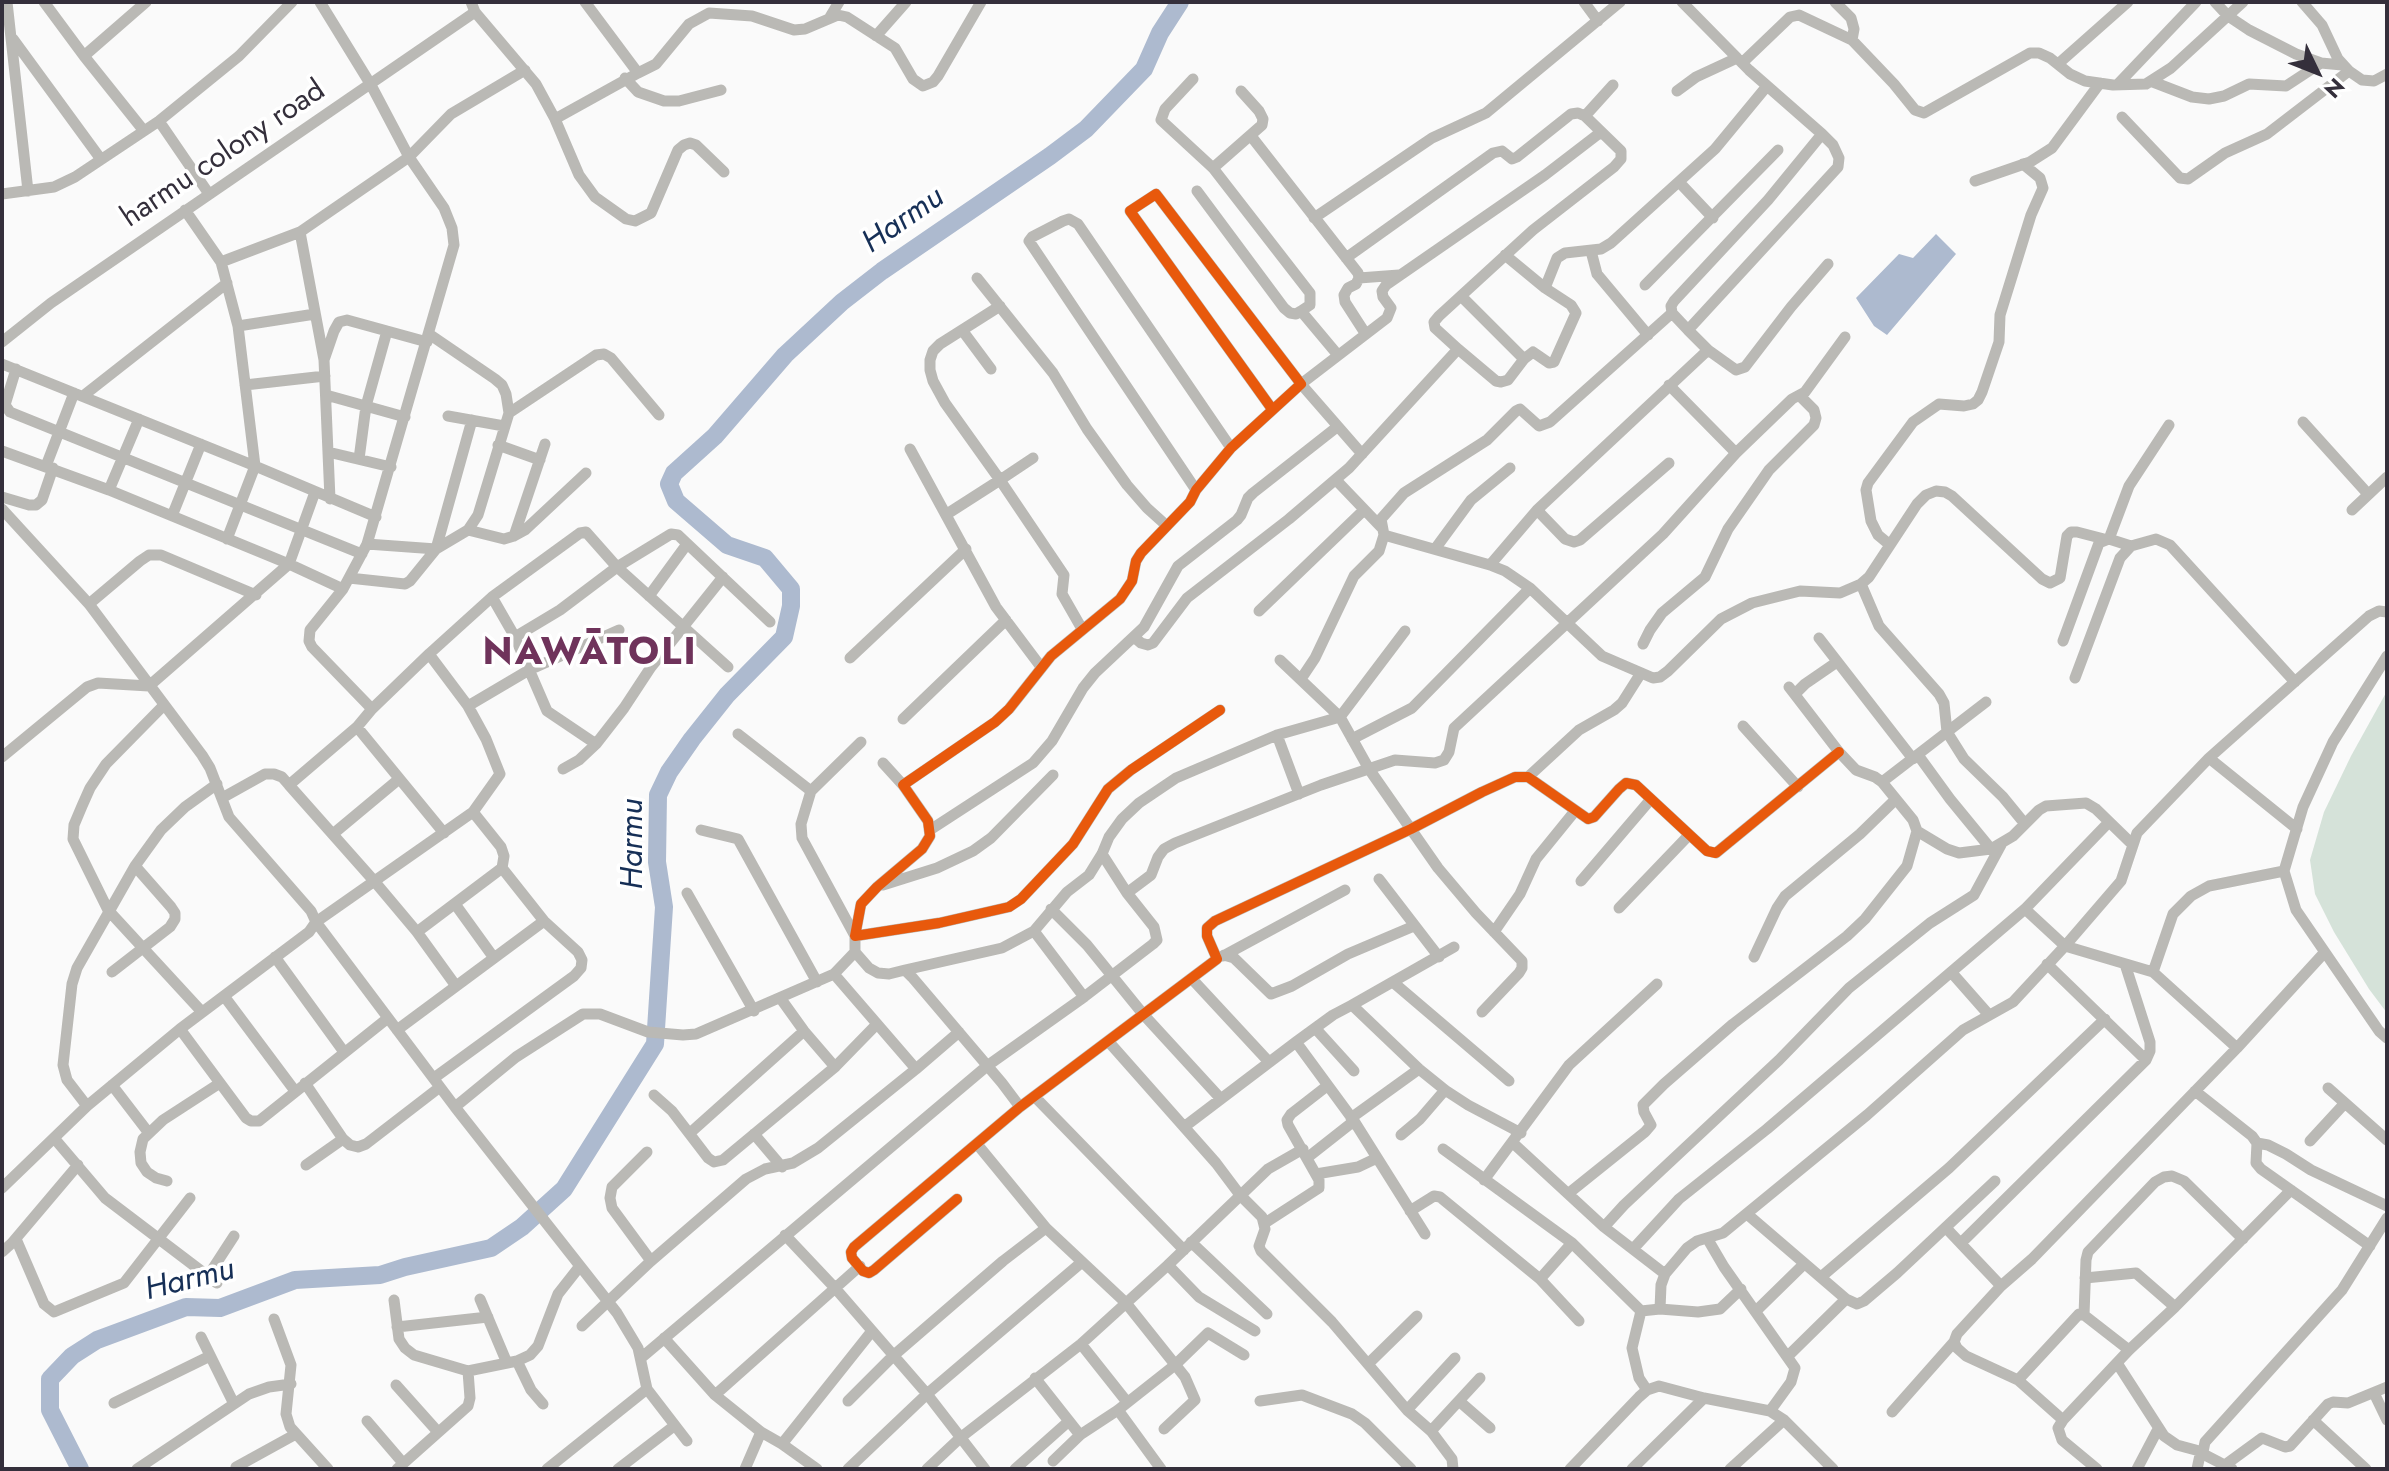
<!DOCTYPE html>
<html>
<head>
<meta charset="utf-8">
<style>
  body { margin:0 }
  #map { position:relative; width:2389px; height:1471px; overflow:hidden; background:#fafafa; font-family:Jost,sans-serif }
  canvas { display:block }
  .frame { position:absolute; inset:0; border:4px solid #342f3b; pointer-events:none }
  .north { position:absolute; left:2277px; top:32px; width:80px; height:80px; -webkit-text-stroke:6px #fff; paint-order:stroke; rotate:133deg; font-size:22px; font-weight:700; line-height:32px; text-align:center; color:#342f3b }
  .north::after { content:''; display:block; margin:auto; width:28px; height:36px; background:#342f3b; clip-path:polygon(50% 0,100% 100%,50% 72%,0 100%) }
</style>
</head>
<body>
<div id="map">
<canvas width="2389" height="1471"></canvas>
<div class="frame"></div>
<div class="north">N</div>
</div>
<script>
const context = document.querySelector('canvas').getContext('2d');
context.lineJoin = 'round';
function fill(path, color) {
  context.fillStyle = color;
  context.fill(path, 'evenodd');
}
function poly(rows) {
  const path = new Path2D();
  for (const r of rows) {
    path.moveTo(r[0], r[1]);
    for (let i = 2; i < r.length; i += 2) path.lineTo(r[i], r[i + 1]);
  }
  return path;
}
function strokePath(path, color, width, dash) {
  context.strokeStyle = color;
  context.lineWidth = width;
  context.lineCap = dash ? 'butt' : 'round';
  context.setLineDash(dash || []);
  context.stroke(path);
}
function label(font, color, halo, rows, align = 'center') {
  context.font = font + ' Jost,sans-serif';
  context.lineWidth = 7;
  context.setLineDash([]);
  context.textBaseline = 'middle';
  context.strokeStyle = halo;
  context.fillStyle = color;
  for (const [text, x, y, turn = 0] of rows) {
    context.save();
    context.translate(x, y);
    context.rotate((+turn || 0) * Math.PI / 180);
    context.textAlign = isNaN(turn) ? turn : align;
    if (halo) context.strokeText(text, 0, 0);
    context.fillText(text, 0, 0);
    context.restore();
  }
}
fill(poly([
  [2387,691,2387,1013,2369,989,2334,932,2315,894,2310,860,2324,812,2351,756]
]), '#d5e2d9');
fill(poly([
  [1936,234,1956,254,1887,335,1874,326,1856,298,1899,254,1913,258]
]), '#adbacf');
strokePath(poly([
  [80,1469,50,1410,50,1379,72,1356,97,1340,186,1307,220,1308,295,1280,380,1275,405,1267,491,1248,522,1227,564,1189,655,1044,664,907,657,862,658,795,669,772,692,739,727,695,784,637,791,606,791,589,765,558,727,545,676,501,669,484,674,473,715,436,785,355,842,302,882,271,1050,156,1086,129,1144,69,1160,33,1180,2]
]), '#adbacf', 18);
strokePath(poly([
  [7,2,28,191],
  [44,2,84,56,144,131],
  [320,2,371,85,409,157,444,208,452,228,454,245,367,544,343,589,310,630,309,641,312,647,372,709],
  [471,2,475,12,536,84,555,119,579,175,595,197,626,219,635,221,651,213,678,150,684,145,690,143,696,145,724,172],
  [1584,2,1598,21],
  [1682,2,1749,70,1822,134,1833,145,1839,158,1838,167,1688,330,1708,350],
  [1835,2,1851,18,1854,29,1852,40],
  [2215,2,2228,16,2249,30,2296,54,2321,63,2342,65],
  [2302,2,2322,25,2338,59,2349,71,2362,80,2374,81,2387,74],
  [830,17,839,2],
  [876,36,906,2],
  [13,39,100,158],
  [84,56,146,2],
  [1742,63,1790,17,1799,15,1852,40,1894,84,1915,110,1924,113,2030,53,2039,53,2050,58,2070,74,2085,81,2113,85,2146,84,2171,68,2243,2],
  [2058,64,2128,2],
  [638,73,656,64,689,24,709,13,752,16,794,30,805,29,838,15,847,17,895,48,913,79,923,86,933,82,938,76,981,2],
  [625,78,638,92,664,101,679,101,721,90],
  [1193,79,1165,109,1161,120,1213,168,1310,293,1310,305,1301,311,1337,354],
  [2153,82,2192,97,2209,99,2224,96,2249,84,2286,86,2321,63],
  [2118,84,2196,2],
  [1677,91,1696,77,1737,58],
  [1585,116,1613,85],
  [2122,117,2180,178,2188,179,2225,153,2267,134,2349,71],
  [555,119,638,73,585,2],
  [159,121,209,194],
  [1251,136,1358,273,1359,278,1356,284,1348,288,1344,295,1345,302,1365,333],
  [1213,168,1262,125,1263,119,1259,111,1241,91],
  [1975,181,2030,162,2052,148,2100,83],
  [1679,182,1713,218],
  [1197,191,1284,308,1290,313,1296,314,1301,311],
  [2,194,54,187,75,177,159,121,239,56,292,2],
  [185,210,221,262,238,326,255,466,227,539],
  [1314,218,1432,138,1486,113,1620,2],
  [300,232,324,360,330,499],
  [1591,251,1597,274,1648,335],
  [1505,255,1545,288,1571,305,1576,313,1554,362,1549,363,1533,352,1524,359],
  [221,262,300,232,409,157,451,114,525,70],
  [977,278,1053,373,1087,429,1127,485,1147,508,1167,526],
  [1359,278,1399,275],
  [1645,285,1778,150],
  [1545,288,1557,258,1565,253,1601,249,1611,243,1715,149,1767,86],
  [1000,306,940,344,933,351,930,360,930,370,933,381,945,403,1000,480,1033,458],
  [1672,313,1671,306,1674,301,1768,200,1822,134],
  [238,326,315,314],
  [962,330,991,369],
  [2,342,51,303,475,12],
  [1458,349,1496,381,1501,382,1508,380,1524,359,1461,296],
  [324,360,334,331,339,322,347,320,427,342],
  [2,364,255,466,376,517],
  [16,369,5,405,10,412,362,554],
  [245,385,325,376],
  [1669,385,1736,453],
  [326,395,405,417],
  [83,396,227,283],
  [509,413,596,355,604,354,611,358,659,415],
  [448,416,504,426],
  [2303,422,2368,494],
  [498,445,540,460],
  [910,449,996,607,1041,667],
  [2,451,109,490,289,564,343,589],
  [328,452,391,467],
  [1362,454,1301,384,1387,318,1391,308,1383,297,1382,291,1386,285,1545,175,1601,132],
  [359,459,366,406,387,331],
  [46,466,74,393],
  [1336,480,1381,527],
  [109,490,139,419],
  [1196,490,1029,241,1032,237,1063,221,1069,219,1078,224,1231,448],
  [2,497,29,505,36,505,42,500,53,468],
  [2,509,89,604,202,755,210,768,229,817,311,911,316,922,309,932,180,1029,87,1106,2,1188],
  [1537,510,1565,539,1574,542,1580,540,1669,463],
  [2352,510,2387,477],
  [947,514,1000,480,1064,575,1062,594,1082,629],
  [172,516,201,444],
  [468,530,504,539,514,536,525,530,586,473],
  [1384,535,1490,565,1505,571,1530,588,1602,656,1653,678,1660,677,1668,671,1721,619,1752,603,1800,591,1840,593,1861,584,1869,577,1917,504,1926,495,1936,491,1945,492,1952,496,2042,579,2050,583,2060,578,2067,536,2071,532,2077,532,2104,539],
  [514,536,545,444],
  [2109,539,2129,486,2169,425],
  [367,544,436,549,468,530,478,515,509,413,506,394,502,385,495,379,429,334],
  [1890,545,1878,535,1871,521,1866,490,1868,483,1913,422,1939,404,1964,406,1973,404,1978,400,1982,392,1999,342,2000,315,2031,215,2043,188,2040,178,2023,164],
  [1435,549,1471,500,1510,468],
  [1490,565,1537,510,1708,350,1736,370,1745,367,1791,307,1828,264],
  [349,578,405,584,410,581,436,549,472,420],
  [1861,584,1879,626,1939,694,1944,703,1947,732,1964,759,2003,797,2025,824],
  [649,596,687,544],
  [492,597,515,637,547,711,596,744],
  [89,604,140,561,149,555,161,555,256,595],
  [1259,611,1364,510],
  [515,637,560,610,617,567,671,534,678,535,770,622],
  [1134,637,1141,643,1148,645,1153,643,1187,598,1289,519,1349,468,1458,349,1435,328,1434,322,1439,316,1533,230,1614,167,1621,159,1621,151,1585,116,1578,113,1571,114,1517,157,1512,159,1502,151,1493,153,1346,258],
  [1819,638,1913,759],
  [2063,641,2099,543,2109,539,2131,546],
  [1643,644,1650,630,1662,613,1705,577,1728,529,1769,470,1814,425,1816,418,1814,410,1800,396],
  [429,654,468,706,486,739,500,774,473,812,316,922,455,1107,516,1057,583,1014,600,1014,648,1032,683,1035,696,1034,834,974,855,952],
  [2387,656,2333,742,2303,807,2284,871,2296,910,2379,1031,2387,1038],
  [850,658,966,549],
  [1280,660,1340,717,1369,769,1438,868,1476,913,1522,961,1522,968,1519,973,1482,1012],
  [2075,678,2120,558,2131,546,2156,539,2170,545,2295,682],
  [1301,679,1315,658,1354,576,1379,551,1384,535,1381,519,1404,493,1487,440,1516,411,1520,409,1539,426,1550,422,1672,313,1688,330],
  [1795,694,1805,684,1837,662],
  [164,705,106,764,90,788,82,806,74,825,73,839,108,910,202,1012],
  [468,706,529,670,619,630],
  [1220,710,1131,770,1108,789,1073,844,1021,899,1009,907,939,923,855,936,861,904,877,887,922,849,930,836,928,821,903,785,995,722,1009,709,1051,656,1120,599,1132,581,1136,561,1141,553,1190,502,1196,490,1231,448,1301,384,1156,194,1130,211,1272,409],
  [903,719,1006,620],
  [1743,726,1798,787],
  [357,727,444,833],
  [738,734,811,791],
  [1277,735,1299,794],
  [1352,739,1412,708,1530,588],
  [861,742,811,791,801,824,802,838,855,936,855,952,869,968,878,973,889,974,905,970,912,977,1002,1083,1020,1107],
  [1918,755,1950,799,1991,849],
  [2,757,87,687,98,683,149,686,289,564,315,492],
  [2209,758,2297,829],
  [883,763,903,785],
  [563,769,579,760,596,744,624,708,651,667,723,577],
  [1528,777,1579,730,1614,710,1622,703,1641,673],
  [1882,782,1986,702],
  [289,785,375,882,417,932,456,986],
  [222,798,265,774,274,774,282,777,289,785,357,727,372,709,429,654,492,597,580,533,586,532,617,567,728,667],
  [701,830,738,839,817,982],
  [930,830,1033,763,1052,741,1083,688,1095,673,1144,627,1178,566,1237,520,1241,515,1248,498,1253,493,1337,427],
  [1917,831,1947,849,1959,853,1991,849,2013,836,2039,810,2046,806,2086,803,2096,809,2133,845],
  [333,834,399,779],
  [1379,879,1439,957],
  [1581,881,1651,799],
  [883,885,937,868,973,851,991,838,1053,775],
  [687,893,754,1011],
  [1127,893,1151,875,1158,857,1164,849,1175,843,1321,785,1395,760,1435,763,1444,760,1449,752,1454,728,1663,534,1736,453,1792,399,1805,392,1845,337],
  [455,904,494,958],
  [1619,908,1689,835],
  [1051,909,1087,945,1143,1014,1221,1099],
  [2025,909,2065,946,2121,881,2137,833,2209,758,2369,616,2379,611,2387,612],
  [1034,931,1084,997],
  [417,932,502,868],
  [1494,932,1520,894,1536,859,1575,811],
  [1224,955,1234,958,1271,994,1292,986,1348,954,1414,926],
  [1223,956,1345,890],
  [275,957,344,1052],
  [1754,957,1777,908,1785,896,1860,834,1896,799],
  [2047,964,2146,1060],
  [905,970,1002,948,1034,931,1067,892,1089,875,1102,854,1109,837,1122,819,1139,803,1176,778,1277,735,1340,717,1405,631],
  [112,972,170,927,175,919,175,913,171,907,135,866],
  [2153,972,2173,914,2191,896,2209,886,2284,871],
  [1952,973,1989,1015],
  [834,974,916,1069],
  [1192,979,1269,1062],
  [1394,983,1509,1081],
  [224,996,295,1091],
  [781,999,804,1031,835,1067],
  [1352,1005,1454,947],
  [1315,1028,1354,1071],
  [180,1029,246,1118,251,1121,259,1121,388,1018],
  [397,1030,544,921],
  [1108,1041,1216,1163,1240,1195,1262,1217,1265,1229,1259,1246,1261,1251,1332,1322,1407,1410,1431,1431,1452,1459,1453,1469],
  [1296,1042,1354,1121,1425,1234],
  [434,1078,574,976,581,968,582,960,578,952,544,921,502,868,504,856,501,847,473,812],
  [305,1083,343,1139,350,1145,358,1147,366,1144,440,1087],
  [112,1085,148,1132],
  [2328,1088,2387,1140],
  [2195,1091,2252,1136,2257,1143,2256,1163,2261,1169,2370,1246],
  [654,1095,672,1111,708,1158,714,1162,723,1160,835,1067,876,1025],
  [1035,1097,1184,1250],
  [87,1106,67,1080,63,1065,72,984,77,968,135,866,161,830,185,807,217,784],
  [455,1107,617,1313,638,1348,647,1389,687,1441],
  [1351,1118,1419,1069],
  [1184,1127,1296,1042,1333,1015,1352,1005,1419,1069,1445,1090,1468,1105,1521,1133],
  [690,1133,804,1031],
  [754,1134,782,1167],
  [1401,1135,1420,1119,1445,1090],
  [54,1138,105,1198,217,1283],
  [2310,1141,2345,1103],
  [1513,1143,1604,1227,1665,1274],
  [2257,1143,2268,1145,2286,1154,2311,1170,2387,1206],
  [977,1144,1046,1228,1126,1303,1185,1377,1195,1400,1164,1429],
  [1443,1149,1572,1243,1641,1311,1660,1309,1698,1312,1720,1309,1741,1289],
  [647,1152,612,1187,610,1198,612,1208,651,1261,746,1179,765,1169,793,1163,818,1148,916,1069,959,1032],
  [1307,1158,1354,1121],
  [306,1165,343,1139],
  [1316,1174,1358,1167,1377,1158],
  [1484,1180,1569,1065,1657,984],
  [167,1181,156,1178,147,1172,141,1163,140,1152,143,1139,163,1120,220,1083],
  [1569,1193,1645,1132,1651,1125,1644,1112,1643,1105,1664,1084,1733,1024,1847,936,1865,919,1907,866,1917,831,1913,820,1882,782,1875,777,1856,770,1839,752,1789,687],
  [957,1199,874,1270,869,1273,863,1271,852,1258,851,1252,854,1247,1020,1107,1217,959,1207,936,1207,928,1215,921,1411,829,1482,792,1515,777,1528,777,1588,819,1594,817,1619,789,1626,783,1636,785,1707,851,1716,853,1839,752],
  [1410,1211,1434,1196,1440,1197,1540,1279,1579,1321],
  [1747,1214,1846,1299,1857,1304,1864,1301,1897,1273,1995,1181],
  [1265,1223,1319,1188,1319,1180,1288,1125,1287,1120,1291,1114,1327,1086],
  [1604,1227,1624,1205,1779,1060,1849,988,1930,923,1974,895,2001,845],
  [1947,1229,2001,1286],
  [785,1235,835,1288,927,1394,985,1469],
  [1707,1238,1724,1267,1795,1368,1791,1382,1770,1411],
  [16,1239,44,1304,54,1312,124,1283,190,1198],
  [1191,1242,1267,1314],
  [1961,1243,2146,1060,2150,1051,2150,1042,2125,964],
  [1633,1249,1679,1199,1767,1129,2025,909,2109,822],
  [2,1252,12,1243,78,1165],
  [1168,1265,1199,1297,1255,1331],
  [208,1276,234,1236],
  [1821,1277,1949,1168,2105,1019],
  [2085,1278,2136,1273,2175,1307],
  [1540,1279,1572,1243],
  [480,1299,507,1363],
  [394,1300,399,1339,405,1348,414,1355,468,1371,517,1361,530,1355,538,1346,558,1294,580,1266],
  [1660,1309,1661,1285,1665,1274,1687,1248,1697,1241,1723,1233,1867,1115,1963,1030,2013,1002,2065,946,2153,972,2237,1048],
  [1641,1311,1632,1348,1639,1378,1647,1390],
  [1756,1311,1804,1264],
  [2084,1315,2086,1260,2088,1252,2155,1182,2164,1177,2172,1176,2184,1181,2243,1239],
  [274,1319,291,1365,286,1414,290,1427,328,1469],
  [582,1326,651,1261],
  [397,1327,488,1317],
  [201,1337,234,1404],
  [664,1338,715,1395,761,1432,782,1444,817,1469],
  [1081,1344,1127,1402],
  [1788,1356,1846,1299],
  [641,1358,987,1066,1084,997,1153,944,1157,940,1154,927,1127,893,1102,854],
  [517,1361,531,1390,543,1404],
  [2117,1363,2164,1436,2177,1445,2203,1452,2200,1455,2197,1469],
  [1368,1364,1417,1316],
  [1035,1378,1080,1435],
  [2018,1380,2079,1314,2084,1315,2129,1350],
  [396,1385,438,1432],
  [2374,1393,2387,1420],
  [715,1395,860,1266],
  [848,1401,893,1356,1003,1261,1046,1228],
  [1260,1401,1302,1395,1352,1414,1365,1423,1411,1469],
  [1459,1401,1490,1428],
  [114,1403,210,1356],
  [1118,1410,1161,1469],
  [1407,1410,1455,1358],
  [1892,1412,1954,1342],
  [2063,1420,2018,1380,1966,1356,1957,1348,1954,1342,1957,1334,2001,1286,2032,1259,2237,1048,2324,953],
  [2313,1420,2366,1469],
  [367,1421,403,1463],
  [1431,1431,1480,1378],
  [782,1444,872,1331],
  [1053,1461,1080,1435,1118,1410,1175,1365,1208,1333,1244,1355],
  [2225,1465,2262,1438,2285,1447,2290,1446,2328,1404,2333,1402,2348,1403,2387,1387],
  [236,1467,296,1434],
  [137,1469,249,1394,269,1387,291,1384],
  [397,1469,468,1406,470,1398,468,1371],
  [547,1469,647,1389],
  [618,1469,674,1426],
  [745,1469,761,1432],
  [848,1469,927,1394,1082,1262],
  [927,1469,960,1438,1081,1344,1168,1265,1268,1169,1303,1149],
  [1015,1469,1069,1421],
  [1570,1469,1639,1397,1647,1390,1659,1386,1704,1398,1770,1411,1784,1420,1833,1469],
  [1632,1469,1704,1398],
  [1730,1469,1784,1420],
  [2097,1469,2062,1440,2058,1428,2063,1420,2129,1350,2175,1307,2291,1190],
  [2137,1469,2158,1429],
  [2232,1469,2205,1455,2203,1452,2205,1442,2342,1290,2387,1218]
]), '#bab9b5', 11);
strokePath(poly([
  [1220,710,1131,770,1108,789,1073,844,1021,899,1009,907,939,923,855,936,861,904,877,887,922,849,930,836,928,821,903,785,995,722,1009,709,1051,656,1120,599,1132,581,1136,561,1141,553,1190,502,1196,490,1231,448,1301,384,1156,194,1130,211,1272,409],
  [957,1199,874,1270,869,1273,863,1271,852,1258,851,1252,854,1247,1020,1107,1217,959,1207,936,1207,928,1215,921,1411,829,1482,792,1515,777,1528,777,1588,819,1594,817,1619,789,1626,783,1636,785,1707,851,1716,853,1839,752]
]), '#e8590c', 10);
label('30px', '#342f3b', '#fff', [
  ["harmu colony road",224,155,-34]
]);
label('italic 32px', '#162f56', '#fff', [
  ["Harmu",904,221,-35],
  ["Harmu",634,844,-90],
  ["Harmu",190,1281,-14]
]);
context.letterSpacing = '2px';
label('bold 38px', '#6f335b', '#fff', [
  ["NAWĀTOLI",590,655]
]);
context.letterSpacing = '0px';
</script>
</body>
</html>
